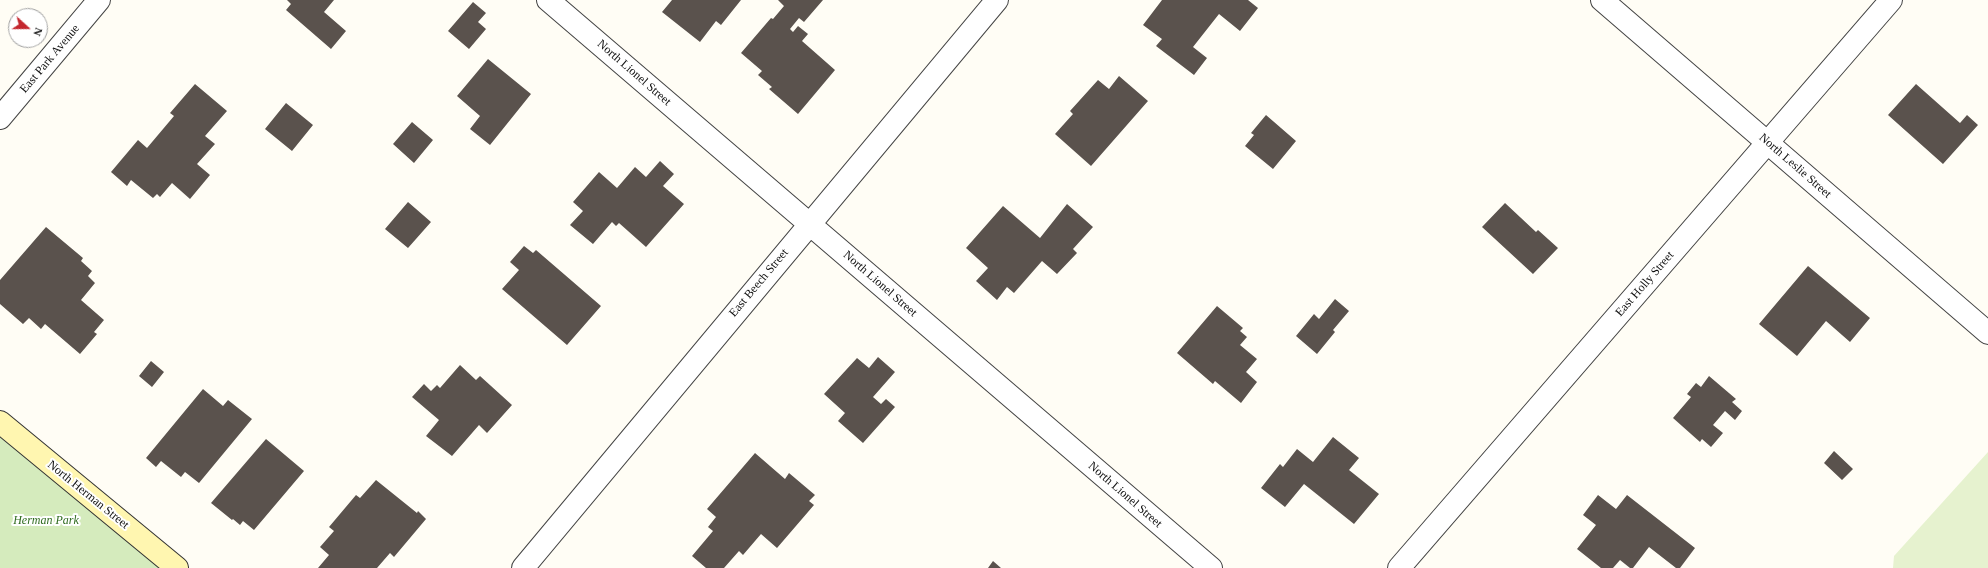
<!DOCTYPE html>
<html>
<head>
<meta charset="utf-8">
<style>
  body { margin:0 }
  #map { position:relative; width:1988px; height:568px; overflow:hidden; background:#fffdf5; font-family:"Times New Roman",serif }
  canvas { display:block }
  .north { position:absolute; left:8px; top:8px; width:40px; height:40px; box-sizing:border-box; background:#fff; border:1px solid #a0a0a0; border-radius:50%; rotate:111deg; font-size:11px; font-weight:700; line-height:16px; text-align:center; color:#111 }
  .north::after { content:''; display:block; margin:auto; width:14px; height:18px; background:#c4262e; clip-path:polygon(50% 0,100% 100%,50% 72%,0 100%) }
</style>
</head>
<body>
<div id="map">
<canvas width="1988" height="568"></canvas>
<div class="north">N</div>
</div>
<script>
const context = document.querySelector('canvas').getContext('2d');
context.lineJoin = 'round';
function fill(path, color) {
  context.fillStyle = color;
  context.fill(path, 'evenodd');
}
function poly(rows) {
  const path = new Path2D();
  for (const r of rows) {
    path.moveTo(r[0], r[1]);
    for (let i = 2; i < r.length; i += 2) path.lineTo(r[i], r[i + 1]);
  }
  return path;
}
function strokePath(path, color, width, dash) {
  context.strokeStyle = color;
  context.lineWidth = width;
  context.lineCap = dash ? 'butt' : 'round';
  context.setLineDash(dash || []);
  context.stroke(path);
}
function label(font, color, halo, rows, align = 'center') {
  context.font = font + ' "Times New Roman",serif';
  context.lineWidth = 4;
  context.setLineDash([]);
  context.textBaseline = 'middle';
  context.strokeStyle = halo;
  context.fillStyle = color;
  for (const [text, x, y, turn = 0] of rows) {
    context.save();
    context.translate(x, y);
    context.rotate((+turn || 0) * Math.PI / 180);
    context.textAlign = isNaN(turn) ? turn : align;
    if (halo) context.strokeText(text, 0, 0);
    context.fillText(text, 0, 0);
    context.restore();
  }
}
fill(poly([
  [0,422,177,568,0,568]
]), '#d5ebbd');
fill(poly([
  [1988,452,1988,568,1893,568,1894,556]
]), '#e6f2cf');
fill(poly([
  [287,0,334,0,324,12,346,31,331,49,286,10,291,4],
  [672,0,741,0,721,25,716,21,700,42,662,12],
  [778,0,823,0,804,22,799,18,790,29,793,32,798,26,808,34,802,41,835,70,798,114,769,89,772,87,758,75,762,71,741,53,771,18,773,19,784,6],
  [1162,0,1248,0,1258,8,1240,31,1219,14,1193,47,1207,58,1194,75,1156,46,1162,39,1143,25],
  [473,2,486,13,478,22,486,29,469,49,448,31],
  [488,59,531,94,490,145,470,129,480,116,457,96],
  [1119,76,1148,101,1091,166,1055,134,1073,114,1070,111,1098,80,1109,89],
  [195,84,227,111,205,136,215,144,197,164,210,175,190,199,172,183,160,197,157,194,153,198,131,180,127,186,111,172,138,140,147,148,174,116,170,113],
  [1916,84,1960,123,1967,115,1978,125,1943,164,1888,115],
  [286,103,313,125,292,151,265,129],
  [1266,115,1296,141,1273,169,1245,146,1254,135,1251,133],
  [412,122,433,140,414,163,393,144],
  [660,161,674,174,663,186,684,204,646,247,619,223,616,226,612,222,593,244,570,225,583,211,573,202,599,172,617,188,635,167,646,177],
  [408,202,431,222,408,248,385,229],
  [1505,203,1536,232,1538,230,1558,248,1533,274,1482,227],
  [1067,204,1093,227,1073,249,1077,253,1057,274,1042,261,1014,293,1007,287,997,300,976,281,988,268,966,248,1003,206,1040,238],
  [46,227,83,258,81,261,92,271,88,276,95,283,81,300,104,320,94,332,97,334,80,354,45,324,41,329,29,318,23,324,0,304,0,280],
  [524,246,533,253,536,250,601,306,567,345,502,289,519,270,510,262],
  [1808,266,1870,318,1850,342,1826,321,1797,356,1759,324],
  [1335,299,1349,311,1333,330,1335,332,1317,354,1296,336,1314,314,1319,319],
  [1217,306,1243,328,1240,331,1247,337,1240,345,1257,359,1246,372,1257,382,1241,403,1215,381,1213,384,1177,353],
  [878,357,895,372,873,397,881,404,886,399,895,407,863,443,838,421,845,413,824,394,857,358,869,368],
  [151,361,164,372,152,387,139,376],
  [460,365,476,380,480,376,512,405,487,433,479,425,452,456,426,436,439,420,412,397,424,384,431,391,437,385,440,388],
  [1709,376,1736,399,1732,402,1742,411,1735,420,1725,411,1713,425,1723,433,1711,447,1702,439,1700,442,1673,418,1691,397,1687,394,1696,383,1701,387],
  [203,389,223,406,228,400,252,419,199,483,185,472,181,477,161,461,156,467,146,458],
  [1333,437,1359,458,1349,470,1379,494,1354,524,1304,484,1285,507,1261,488,1280,464,1283,467,1297,449,1313,462],
  [266,439,304,471,254,530,243,521,240,525,233,519,232,520,211,503],
  [1834,451,1853,469,1842,480,1824,463],
  [755,453,785,479,789,473,815,495,809,501,814,505,777,548,761,534,743,555,739,551,724,568,706,568,692,556,713,531,708,527,716,517,707,509],
  [376,480,417,513,418,511,426,519,394,557,390,553,377,568,318,568,329,555,320,547,334,531,329,527,356,495,360,498],
  [1598,495,1616,509,1627,495,1695,548,1680,568,1676,568,1649,547,1633,568,1630,568,1620,560,1613,568,1601,568,1577,549,1596,525,1583,515],
  [993,561,1001,568,988,568]
]), '#5a524d');
const minor = poly([
  [548,0,1211,568],
  [1602,0,1988,333],
  [0,118,99,0],
  [523,568,997,0],
  [1399,568,1891,0]
]);
const secondary = poly([
  [0,422,177,568]
]);
strokePath(minor, '#444', 24);
strokePath(secondary, '#333', 24);
strokePath(minor, '#fff', 22);
strokePath(secondary, '#fff6b0', 22);
label('12px', '#111', '#fff', [
  ["East Park Avenue",50,59,-50],
  ["North Lionel Street",634,73,41],
  ["North Leslie Street",1795,166,41],
  ["East Beech Street",759,283,-50],
  ["North Lionel Street",880,284,41],
  ["East Holly Street",1645,284,-49],
  ["North Herman Street",88,495,39],
  ["North Lionel Street",1125,495,41]
]);
label('italic 12px', '#2f6b1f', '#fff', [
  ["Herman Park",46,521]
]);
</script>
</body>
</html>
